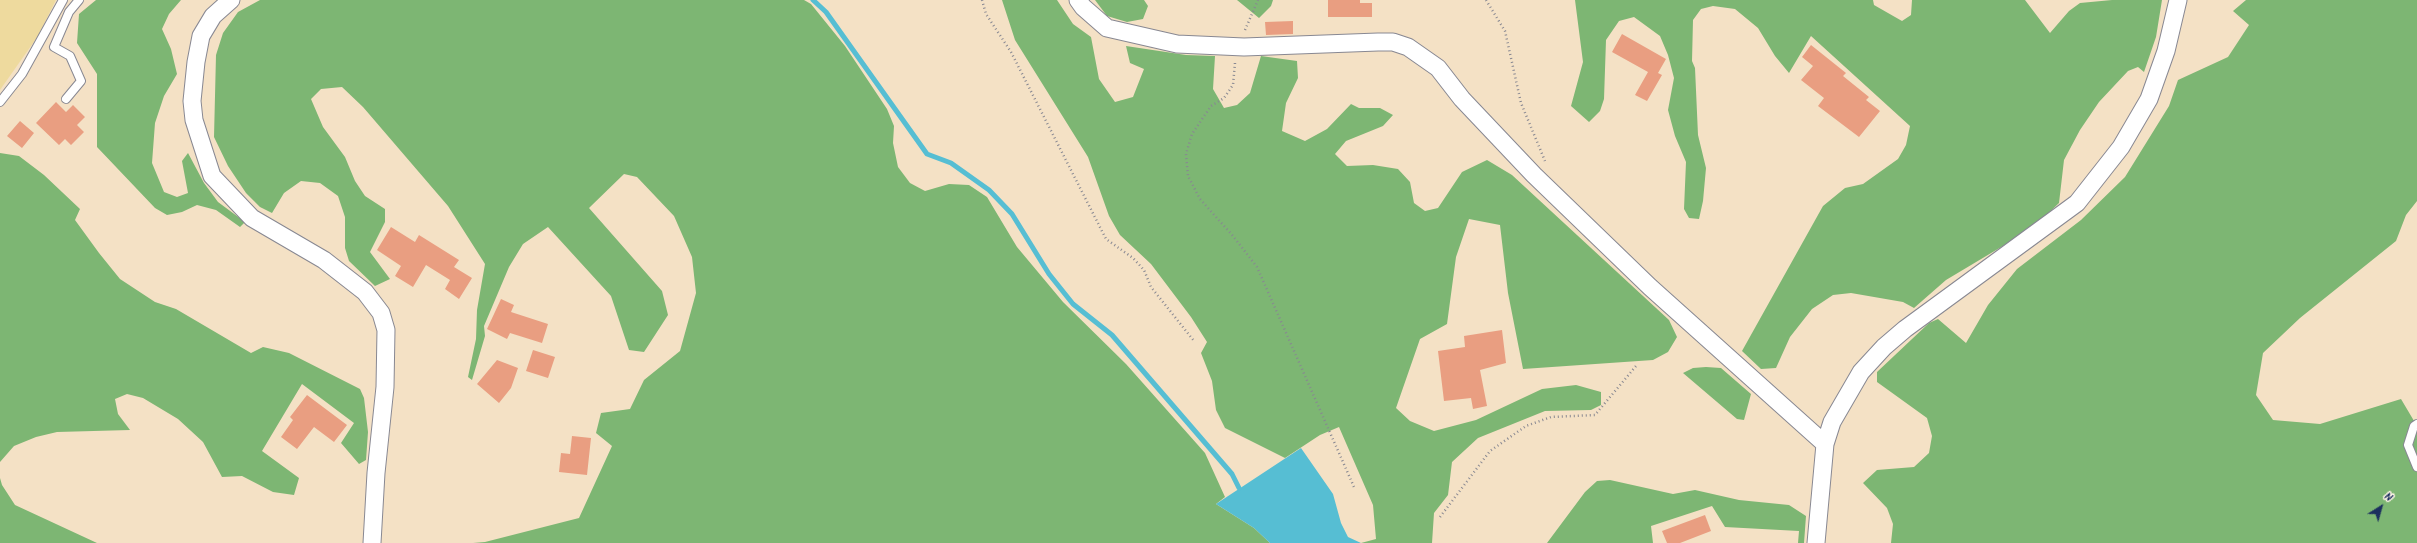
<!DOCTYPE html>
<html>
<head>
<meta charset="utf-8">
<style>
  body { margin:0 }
  #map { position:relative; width:2417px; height:543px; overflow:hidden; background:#f4e1c5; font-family:Kalam,sans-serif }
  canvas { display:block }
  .north { position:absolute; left:2361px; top:487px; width:40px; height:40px; -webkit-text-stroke:3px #fcf5e5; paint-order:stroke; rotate:37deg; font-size:11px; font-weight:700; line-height:16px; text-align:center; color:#1b2f5e }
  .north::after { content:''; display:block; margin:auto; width:14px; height:18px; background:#1b2f5e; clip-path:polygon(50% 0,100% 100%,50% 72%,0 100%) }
</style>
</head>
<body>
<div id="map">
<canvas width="2417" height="543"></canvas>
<div class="north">N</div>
</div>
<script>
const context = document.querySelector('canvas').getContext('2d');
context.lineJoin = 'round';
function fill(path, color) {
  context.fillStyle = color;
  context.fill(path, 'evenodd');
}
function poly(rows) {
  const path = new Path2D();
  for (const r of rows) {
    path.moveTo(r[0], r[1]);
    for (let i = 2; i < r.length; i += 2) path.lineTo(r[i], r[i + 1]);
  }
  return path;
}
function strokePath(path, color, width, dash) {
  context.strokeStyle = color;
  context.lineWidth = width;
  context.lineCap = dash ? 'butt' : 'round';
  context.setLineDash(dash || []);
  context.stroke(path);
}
fill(poly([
  [96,0,181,0,169,14,162,29,171,49,177,74,164,96,155,123,152,163,164,192,177,197,188,193,182,161,188,153,204,183,218,202,245,222,240,227,216,210,197,205,182,212,167,215,155,208,97,147,97,74,77,43,79,14],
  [260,0,804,0,811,4,845,46,887,109,894,126,893,143,898,167,910,183,925,191,949,184,969,185,987,197,1017,247,1063,302,1126,364,1205,453,1225,497,1216,504,1254,528,1270,543,473,543,485,542,579,518,612,446,596,433,601,413,630,409,644,380,680,351,696,293,692,257,674,216,637,177,624,174,589,208,662,291,668,315,644,352,629,350,611,296,548,227,523,244,509,267,484,326,485,336,472,380,468,377,476,339,477,310,485,264,448,206,363,107,342,87,321,89,311,99,323,127,345,157,355,181,365,196,385,209,385,222,370,252,390,279,375,286,349,261,345,248,345,217,338,196,320,183,301,181,284,193,272,213,260,207,246,193,228,166,214,137,216,55,223,33,238,12],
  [1002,0,1057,0,1073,24,1091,37,1099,79,1115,102,1133,97,1144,69,1130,63,1126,46,1186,55,1215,56,1213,89,1224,108,1237,105,1250,93,1261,56,1297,61,1298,78,1286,103,1282,131,1305,141,1327,129,1351,104,1359,108,1380,108,1393,115,1383,126,1346,141,1335,154,1347,166,1373,165,1398,169,1410,182,1414,203,1425,211,1438,208,1462,172,1487,160,1512,175,1669,320,1677,337,1668,352,1653,360,1523,369,1508,293,1500,225,1469,219,1456,257,1447,324,1420,339,1396,408,1410,421,1434,431,1476,420,1542,389,1576,385,1601,392,1601,405,1591,410,1545,411,1478,438,1452,462,1448,495,1434,513,1432,543,1361,543,1376,539,1373,505,1339,427,1320,435,1285,458,1225,428,1216,410,1212,381,1201,353,1207,342,1191,317,1151,264,1120,235,1109,216,1088,157,1015,40],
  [1095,0,1144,0,1148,6,1143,19,1127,22,1107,16],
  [1237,0,1273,0,1271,6,1259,18],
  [1575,0,1873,0,1874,5,1902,21,1911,15,1912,0,2025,0,2050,33,2069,11,2080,3,2112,0,2162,0,2156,37,2144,72,2138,67,2128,71,2099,102,2080,130,2064,160,2059,203,2033,228,1946,280,1914,308,1903,302,1851,293,1833,295,1812,309,1790,337,1776,368,1761,369,1742,351,1823,206,1845,188,1863,184,1898,159,1906,145,1910,126,1811,36,1789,73,1775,56,1758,28,1735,9,1713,6,1701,9,1693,20,1692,61,1695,68,1698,135,1706,168,1703,201,1699,219,1689,218,1684,209,1686,162,1675,136,1668,110,1674,78,1668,55,1660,36,1634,17,1619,21,1606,40,1604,99,1600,111,1589,122,1571,106,1583,62],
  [2246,0,2417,0,2417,201,2406,215,2396,241,2300,318,2263,353,2256,395,2273,420,2320,424,2401,399,2417,426,2417,543,1891,543,1893,524,1887,508,1863,483,1877,470,1914,467,1929,453,1932,436,1927,418,1877,382,1877,372,1929,323,1938,319,1966,343,1988,305,2017,269,2081,220,2125,177,2169,106,2178,80,2228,57,2249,25,2233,11],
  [0,153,19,156,44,175,80,209,75,220,99,253,120,279,155,302,176,309,251,353,263,347,289,353,360,389,364,398,368,432,366,460,359,464,341,443,354,423,302,384,262,451,299,478,294,495,273,492,242,476,222,477,203,442,178,419,143,398,127,394,115,399,118,414,130,430,57,432,36,437,14,446,0,462],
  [1706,367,1721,368,1751,394,1744,420,1737,419,1683,373,1693,368],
  [0,478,2,485,15,505,97,543,0,543],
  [1610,480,1673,494,1695,490,1739,500,1789,505,1806,516,1804,543,1798,543,1799,531,1725,527,1712,506,1651,526,1653,543,1547,543,1585,492,1597,481]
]), '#7db673');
fill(poly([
  [0,0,56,0,38,36,0,90]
]), '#eeda9e');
fill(poly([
  [1301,448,1333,494,1341,523,1348,537,1361,543,1270,543,1254,528,1216,504]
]), '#56bed3');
strokePath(poly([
  [813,0,826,12,927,154,951,163,989,190,1012,214,1049,274,1073,304,1112,335,1232,474,1239,488]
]), '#56bed3', 5);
fill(poly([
  [1328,0,1360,0,1360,3,1372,3,1372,17,1328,17],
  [1293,21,1293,34,1266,35,1265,22],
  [1622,34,1666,59,1658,73,1662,75,1647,101,1635,95,1648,72,1612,52],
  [1811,45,1846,73,1843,76,1869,97,1866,100,1880,111,1859,137,1818,106,1824,98,1801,80,1813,66,1802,57],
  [56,102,66,112,73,105,85,117,77,125,84,132,71,145,65,139,59,145,36,123],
  [20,121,34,133,22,148,7,136],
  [391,227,415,242,419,235,459,260,454,267,472,278,459,299,445,289,450,280,426,265,413,287,395,276,401,266,377,250],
  [501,299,514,305,511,312,548,324,542,343,510,333,507,339,487,329],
  [1502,330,1506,363,1480,370,1487,406,1473,409,1471,398,1444,401,1438,351,1465,347,1464,336],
  [533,350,555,357,548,378,526,371],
  [497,360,518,368,511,388,499,403,477,384],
  [307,395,347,425,334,442,314,427,297,449,281,437,293,420,290,417],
  [572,436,591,438,587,475,559,472,561,453,570,454],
  [1705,515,1711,531,1680,543,1667,543,1662,531]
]), '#e99e81');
const lane = poly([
  [66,99,81,81,70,56,54,47,69,12,79,0],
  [0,102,22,74,63,0],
  [2417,424,2414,426,2408,445,2417,467]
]);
const street = poly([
  [231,0,213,16,201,36,196,62,192,101,194,120,212,176,252,218,324,260,365,292,381,313,386,330,385,387,376,473,372,543],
  [1078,0,1083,7,1107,28,1177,44,1244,47,1378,42,1393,42,1408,47,1438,68,1462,99,1534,175,1650,287,1825,444],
  [1816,543,1825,444,1832,422,1861,372,1884,347,1905,329,2077,203,2121,147,2149,99,2166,51,2178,0]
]);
strokePath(lane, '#888892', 10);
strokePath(street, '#888892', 19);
strokePath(poly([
  [982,0,986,14,1011,52,1106,239,1133,258,1144,270,1151,287,1194,341],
  [1486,0,1505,31,1521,103,1545,161],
  [1245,30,1258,0],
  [1235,63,1233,85,1224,98,1211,106,1192,134,1186,154,1188,176,1200,199,1233,236,1257,267,1354,487],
  [1440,517,1490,451,1526,426,1551,417,1595,415,1636,366]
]), '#888892', 2.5, [1, 3]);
strokePath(lane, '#fff', 8);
strokePath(street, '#fff', 17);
</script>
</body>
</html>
